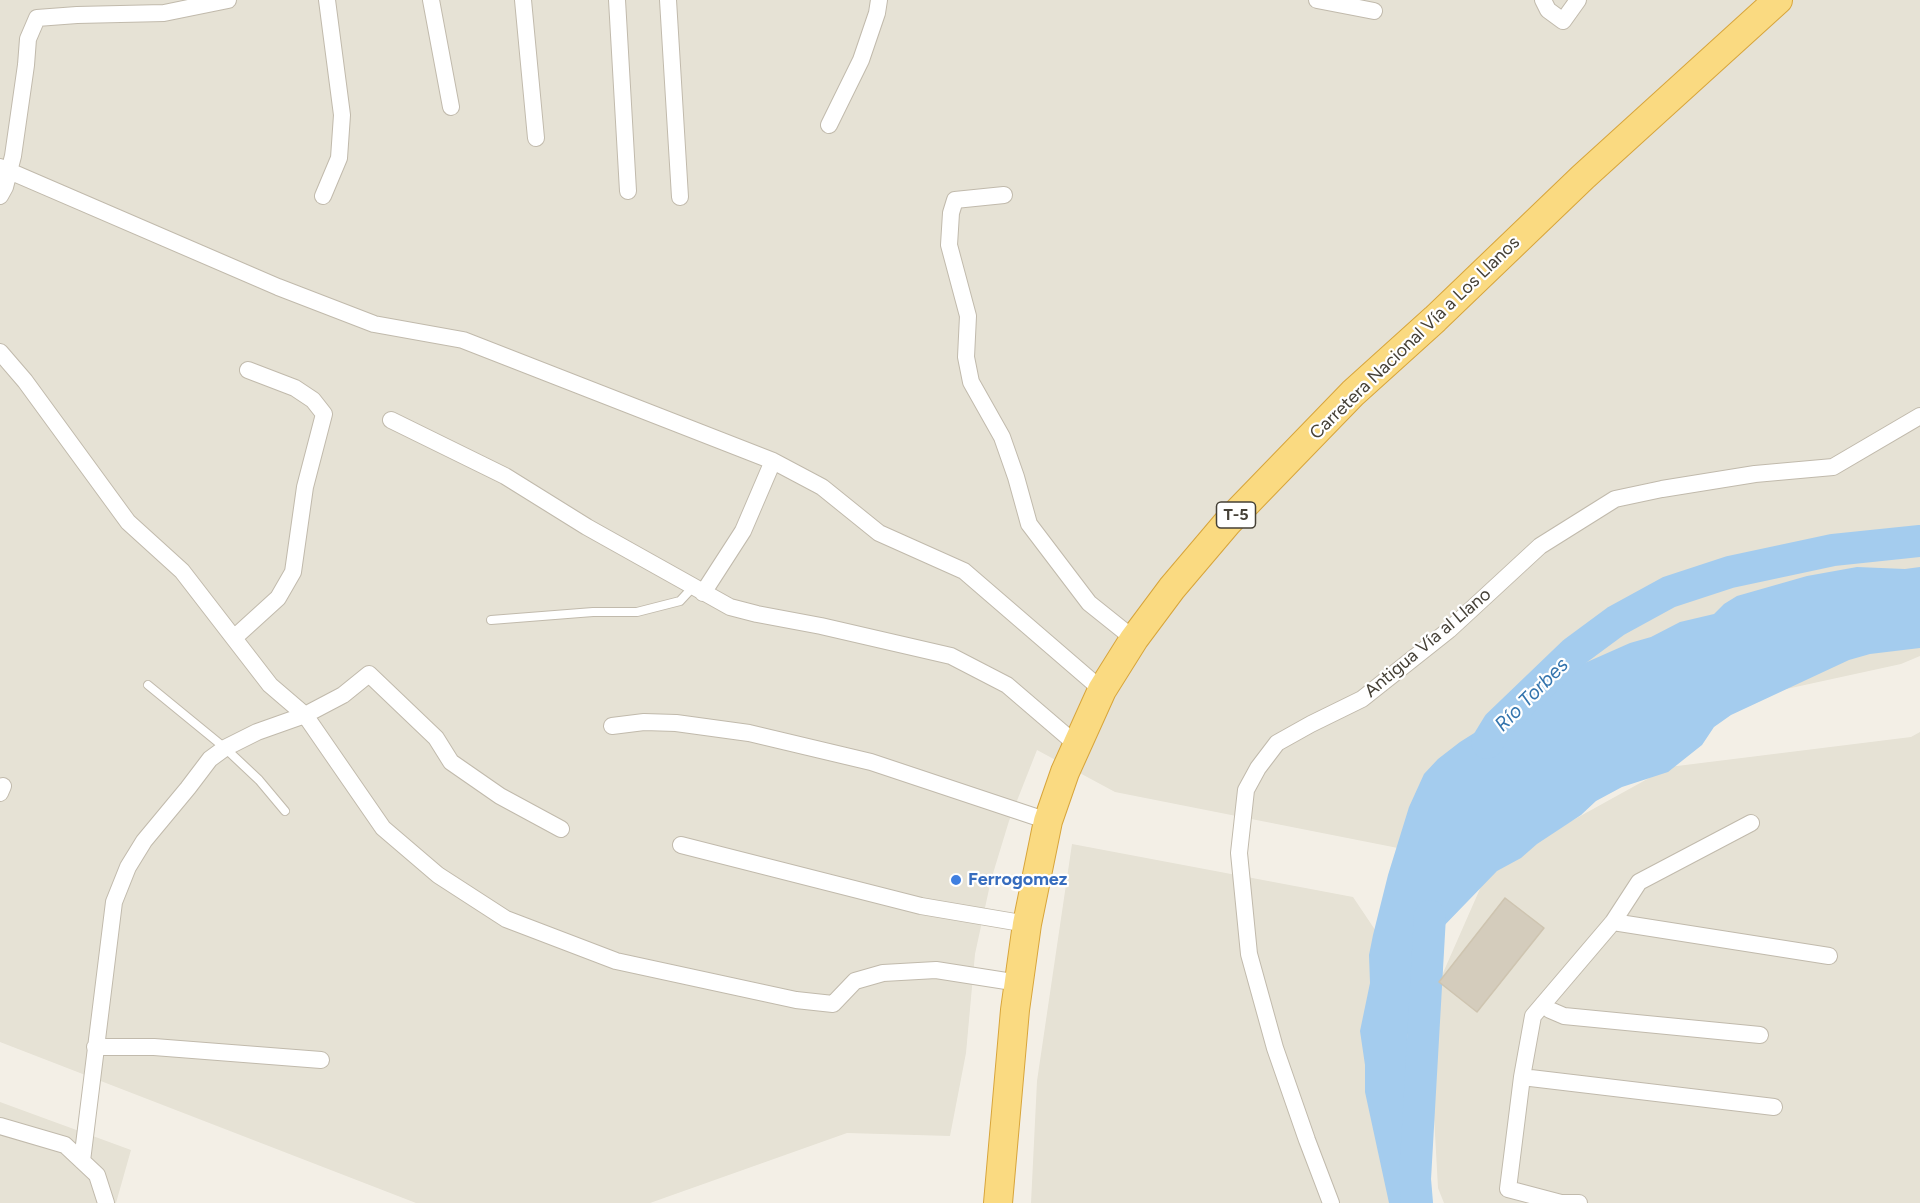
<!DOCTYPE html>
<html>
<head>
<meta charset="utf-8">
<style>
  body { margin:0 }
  canvas { display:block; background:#f3efe6 }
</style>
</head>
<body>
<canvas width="1920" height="1203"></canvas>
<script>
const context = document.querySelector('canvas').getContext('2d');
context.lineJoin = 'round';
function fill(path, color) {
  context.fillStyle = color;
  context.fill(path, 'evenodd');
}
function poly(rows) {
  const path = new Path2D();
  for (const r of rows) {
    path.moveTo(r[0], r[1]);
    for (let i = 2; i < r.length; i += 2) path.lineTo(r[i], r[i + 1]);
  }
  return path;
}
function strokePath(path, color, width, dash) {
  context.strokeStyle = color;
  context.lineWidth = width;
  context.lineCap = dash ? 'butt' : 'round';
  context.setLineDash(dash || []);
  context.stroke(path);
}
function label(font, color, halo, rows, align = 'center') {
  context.font = font + ' Figtree,sans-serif';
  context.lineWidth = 4.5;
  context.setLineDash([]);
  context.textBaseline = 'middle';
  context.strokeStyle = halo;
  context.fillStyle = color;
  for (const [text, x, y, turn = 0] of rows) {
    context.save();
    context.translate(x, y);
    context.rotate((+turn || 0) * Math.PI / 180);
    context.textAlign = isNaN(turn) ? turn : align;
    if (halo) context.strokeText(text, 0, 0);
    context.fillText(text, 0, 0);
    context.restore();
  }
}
fill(poly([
  [0,0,1920,0,1920,656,1901,664,1745,698,1413,851,1115,792,1037,750,1009,821,991,880,975,954,966,1053,950,1136,847,1133,650,1203,416,1203,0,1042],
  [1920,732,1920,1203,1444,1203,1438,1188,1428,1007,1490,866,1669,767,1911,737],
  [1072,844,1353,897,1390,952,1403,1118,1426,1203,1031,1203,1037,1081],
  [0,1102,131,1150,116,1203,0,1203]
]), '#e6e2d5');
fill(poly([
  [1857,567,1905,569,1920,567,1920,648,1870,654,1849,660,1731,715,1714,727,1702,745,1668,772,1622,787,1596,801,1581,815,1537,844,1521,858,1497,871,1438,932,1412,995,1407,1042,1410,1122,1415,1141,1421,1191,1424,1203,1389,1203,1365,1092,1365,1065,1360,1031,1370,983,1369,955,1373,935,1388,875,1409,807,1424,774,1438,759,1460,742,1506,713,1550,690,1578,666,1630,643,1651,637,1680,622,1714,614,1724,604,1737,596,1807,576]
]), '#a4ccee');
strokePath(poly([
  [1487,743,1498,725,1574,652,1616,621,1669,592,1730,572,1833,550,1920,541],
  [1417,1203,1415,1179,1430,916]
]), '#a4ccee', 32);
const building = poly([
  [1505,898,1544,928,1477,1012,1439,982,1505,898]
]);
fill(building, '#d4ccbc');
strokePath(building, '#cec4b0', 1.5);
const service = poly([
  [491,620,593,612,637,612,680,601,693,587],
  [148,685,225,748,259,780,285,811]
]);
const minor = poly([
  [431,0,451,107],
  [523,0,536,138],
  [617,0,628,191],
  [668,0,680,197],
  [1317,0,1374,11],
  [1543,0,1548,10,1563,21,1578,0],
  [829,125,861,60,877,13,879,0],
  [0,167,278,287,374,324,463,340,773,461,822,487,879,533,964,571,1102,690],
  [1004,195,955,200,951,213,949,245,968,316,966,357,971,382,1002,437,1016,477,1029,524,1089,603,1134,639],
  [0,196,5,187,13,156,26,65,28,39,37,18,77,15,164,13,228,0],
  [323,196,339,158,342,115,327,0],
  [0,352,25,381,128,522,182,571,270,685,305,715,383,828,438,875,506,919,616,961,796,1000,833,1004,855,981,883,973,936,970,1019,983],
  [391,420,505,476,587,527,730,607,757,614,821,626,951,656,1007,685,1077,745],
  [703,593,743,531,773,461],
  [234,638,278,598,293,572,305,487,324,414,313,400,295,388,248,370],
  [612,726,644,722,676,723,749,733,871,762,1048,821],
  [0,793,3,786],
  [681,845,921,906,1027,924],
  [1613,922,1829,956],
  [1543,1004,1550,1010,1564,1016,1760,1035],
  [95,1047,154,1047,321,1060],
  [1522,1077,1774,1107],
  [0,1126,65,1145,97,1175,106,1203],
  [82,1161,114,902,128,867,144,841,188,788,210,759,225,748,257,732,305,715,343,695,369,674,436,738,451,762,500,796,561,829],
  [1331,1203,1307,1140,1275,1048,1249,954,1239,853,1246,790,1258,768,1277,743,1311,724,1362,699,1449,630,1540,546,1615,499,1662,489,1755,474,1833,467,1920,416],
  [1579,1203,1561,1203,1508,1189,1522,1077,1533,1016,1613,922,1639,882,1751,823]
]);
const trunk = poly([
  [998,1203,1015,1010,1027,924,1048,821,1065,772,1102,690,1134,639,1172,588,1228,522,1353,393,1435,319,1583,177,1778,0]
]);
strokePath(service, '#c1baac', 10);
strokePath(minor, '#c1baac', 18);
strokePath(trunk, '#d8a53b', 30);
strokePath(service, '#fff', 8);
strokePath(minor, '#fff', 16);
strokePath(trunk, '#fada81', 28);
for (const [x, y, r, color] of [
  [956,880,6,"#3f7fe0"]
]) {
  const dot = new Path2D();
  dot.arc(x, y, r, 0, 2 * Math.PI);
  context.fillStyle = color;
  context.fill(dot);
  strokePath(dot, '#fff', 2);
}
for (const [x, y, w] of [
  [1236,515,39]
]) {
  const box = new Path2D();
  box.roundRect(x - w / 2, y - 13, w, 26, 4.5);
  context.fillStyle = '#fff';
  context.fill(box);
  strokePath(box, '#454036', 1.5);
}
label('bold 16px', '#454036', null, [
  ["T-5",1236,515]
]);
label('18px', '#454036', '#fff', [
  ["Carretera Nacional Vía a Los Llanos",1415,338,-44],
  ["Antigua Vía al Llano",1428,643,-40]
]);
label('bold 18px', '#366cbe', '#fff', [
  ["Ferrogomez",968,880]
], 'left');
label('italic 20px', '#3374ad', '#fff', [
  ["Río Torbes",1532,695,-45]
]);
</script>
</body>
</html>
